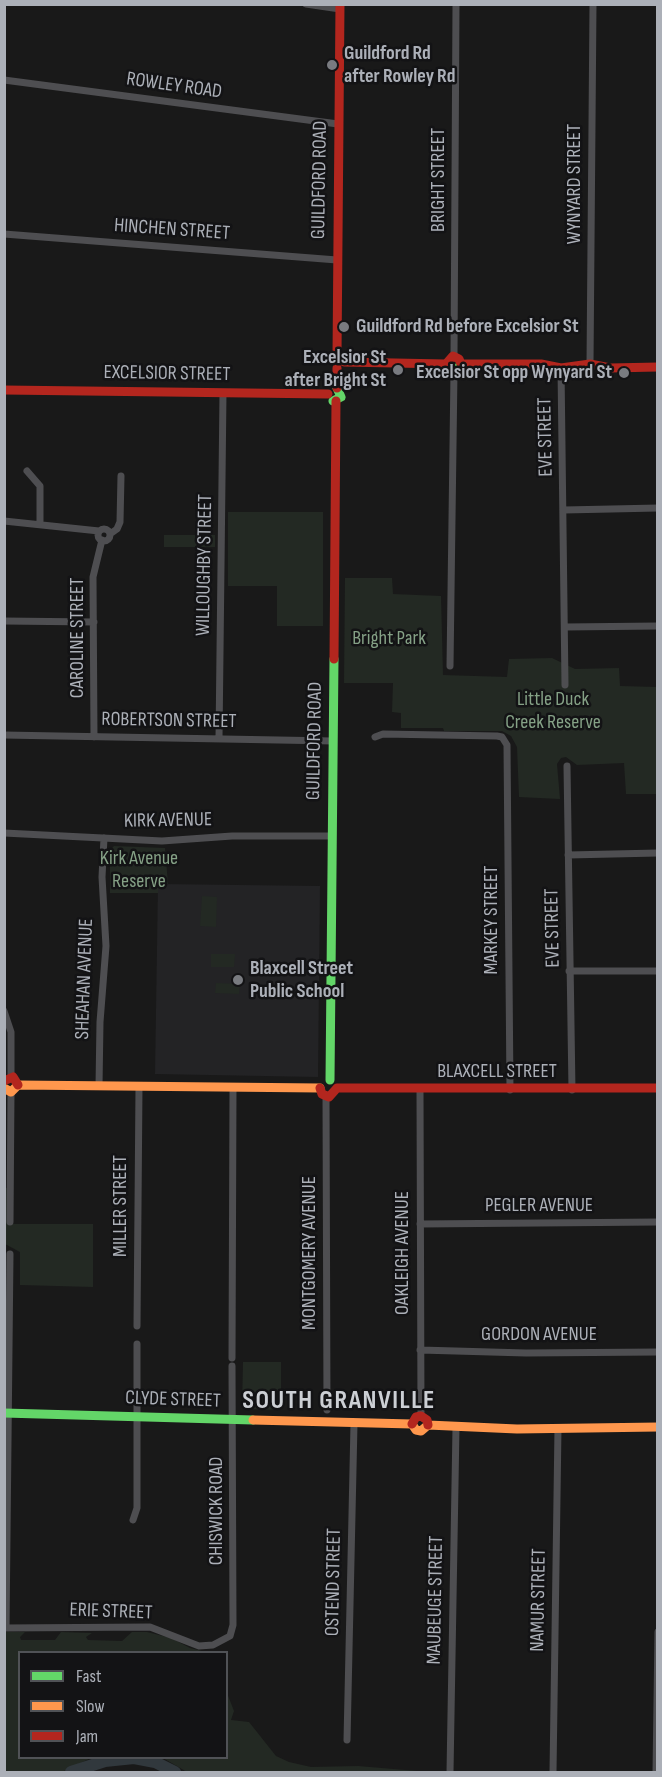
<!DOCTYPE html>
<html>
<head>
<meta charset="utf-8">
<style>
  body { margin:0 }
  #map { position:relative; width:662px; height:1777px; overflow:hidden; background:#191919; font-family:"Sofia Sans Condensed",sans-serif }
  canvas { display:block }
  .frame { position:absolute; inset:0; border:6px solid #acb0b8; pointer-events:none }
  .legend { position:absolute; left:18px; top:1651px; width:210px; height:108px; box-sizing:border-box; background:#131315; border:2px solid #505256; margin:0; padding:8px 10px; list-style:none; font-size:18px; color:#acb0b8 }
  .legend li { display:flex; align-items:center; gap:12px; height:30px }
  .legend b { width:30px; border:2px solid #505256 }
</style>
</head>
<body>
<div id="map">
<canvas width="662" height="1777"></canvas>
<div class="frame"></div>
<ul class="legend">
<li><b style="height:8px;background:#63d668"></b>Fast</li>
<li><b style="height:8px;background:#ff974d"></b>Slow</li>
<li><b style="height:8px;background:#b3261e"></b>Jam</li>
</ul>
</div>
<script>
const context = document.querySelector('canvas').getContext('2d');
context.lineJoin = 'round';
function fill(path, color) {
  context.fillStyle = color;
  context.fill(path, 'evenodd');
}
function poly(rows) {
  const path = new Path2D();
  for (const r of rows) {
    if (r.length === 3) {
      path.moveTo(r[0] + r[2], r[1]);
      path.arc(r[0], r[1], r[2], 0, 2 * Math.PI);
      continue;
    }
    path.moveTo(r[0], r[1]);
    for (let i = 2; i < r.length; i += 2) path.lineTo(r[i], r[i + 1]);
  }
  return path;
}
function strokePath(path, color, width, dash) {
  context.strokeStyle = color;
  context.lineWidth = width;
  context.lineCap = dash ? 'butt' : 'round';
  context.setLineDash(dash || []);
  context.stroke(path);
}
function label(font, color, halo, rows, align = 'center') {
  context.font = font + ' "Sofia Sans Condensed",sans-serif';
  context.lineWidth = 5;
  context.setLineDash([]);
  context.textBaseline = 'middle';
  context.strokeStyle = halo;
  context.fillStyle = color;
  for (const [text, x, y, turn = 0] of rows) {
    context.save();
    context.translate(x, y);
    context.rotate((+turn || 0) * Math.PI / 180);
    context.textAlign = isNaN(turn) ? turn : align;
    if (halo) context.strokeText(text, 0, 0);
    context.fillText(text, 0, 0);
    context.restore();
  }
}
fill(poly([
  [158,884,320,886,318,1077,155,1074]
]), '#232325');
fill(poly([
  [228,512,323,512,323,626,277,626,277,586,228,586],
  [164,535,215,535,215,547,164,547],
  [345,578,392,578,393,594,441,596,443,675,507,677,509,659,552,658,575,669,619,668,620,686,657,687,657,794,626,794,624,763,577,765,566,757,561,758,557,764,560,799,519,797,517,747,511,736,502,731,444,731,443,728,401,728,401,713,392,712,393,683,344,683],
  [114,846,165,848,168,884,158,884,158,893,110,893,110,850],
  [202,896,217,897,216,927,200,926],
  [211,954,235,954,234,967,211,967],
  [216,983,240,984,239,994,215,993],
  [4,1188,7,1188,8,1224,93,1224,93,1287,20,1285,20,1252,5,1244],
  [243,1362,281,1362,281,1410,246,1409,242,1407],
  [4,1632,25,1632,20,1637,21,1640,55,1640,61,1632,92,1633,86,1637,88,1640,122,1641,132,1632,147,1632,171,1638,190,1648,206,1652,20,1652,20,1758,91,1758,62,1772,5,1772],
  [227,1693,234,1711,231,1720,249,1722,276,1756,289,1762,311,1767,358,1766,429,1772,187,1772,163,1758,226,1758]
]), '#232923');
strokePath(poly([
  [71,1772,105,1761,134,1758,155,1762,175,1772]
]), '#31383d', 12);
strokePath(poly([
  [306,4,340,9],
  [4,80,338,124],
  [4,234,337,260],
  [454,356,456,4],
  [590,364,593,4],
  [561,368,565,685],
  [27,471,40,486,40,524],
  [564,510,658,508],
  [4,521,99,531],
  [104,535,6],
  [110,534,117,529,120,522,121,476],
  [4,621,94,622],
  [565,627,658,626],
  [450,666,454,372],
  [4,735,333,741],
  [94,737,93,577,102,540],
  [375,737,383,734,497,736,502,737,507,745,510,1090],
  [219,738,223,393],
  [567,766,572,1090],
  [4,833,162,841,232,836,332,836],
  [568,855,658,853],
  [569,971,658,971],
  [4,1011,11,1032,11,1077],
  [99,1086,100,1022,106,946,102,877,104,838],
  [420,1090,421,1416],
  [326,1096,327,1410],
  [10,1222,11,1092],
  [420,1224,658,1222],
  [137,1326,139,1087],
  [420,1350,526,1353,658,1352],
  [232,1358,233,1088],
  [133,1520,137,1508,137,1344],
  [4,1628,150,1627,199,1646,213,1645,230,1636,233,1625,232,1366],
  [6,1628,10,1254],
  [347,1740,354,1424],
  [450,1772,456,1427],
  [553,1772,558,1428],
  [656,1772,658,1632]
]), '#4e4e51', 7);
strokePath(poly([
  [446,364,448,370,455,372,461,364],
  [333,401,341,397,337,388],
  [330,1080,334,659],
  [4,1413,253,1420]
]), '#63d668', 9);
strokePath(poly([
  [18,1085,320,1088],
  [4,1088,11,1092,18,1085],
  [253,1420,412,1424],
  [412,1424,416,1430,421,1431,428,1425],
  [428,1425,517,1429,658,1427]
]), '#ff974d', 9);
strokePath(poly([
  [337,355,340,4],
  [344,362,446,364],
  [446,364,453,356,459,359,461,364],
  [461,364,541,364,561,368,590,364,610,368,658,367],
  [337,368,337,388],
  [4,390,328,394],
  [334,659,336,401],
  [4,1081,13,1077,18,1085],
  [320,1088,322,1094,329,1097,337,1088],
  [337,1088,658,1088],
  [412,1424,416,1417,421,1416,427,1420,428,1425]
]), '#b3261e', 9);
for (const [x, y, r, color] of [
  [332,65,6,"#797b80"],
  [344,327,6,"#797b80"],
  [398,370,6,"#797b80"],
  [624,373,6,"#797b80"],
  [238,980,6,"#797b80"]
]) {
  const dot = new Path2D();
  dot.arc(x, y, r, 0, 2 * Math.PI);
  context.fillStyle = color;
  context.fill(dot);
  strokePath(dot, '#131315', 2);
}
label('bold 20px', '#acb0b8', '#131315', [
  ["Guildford Rd",344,54],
  ["after Rowley Rd",344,77],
  ["Guildford Rd before Excelsior St",356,327],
  ["Excelsior St",386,358,"right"],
  ["after Bright St",386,381,"right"],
  ["Excelsior St opp Wynyard St",612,373,"right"],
  ["Blaxcell Street",250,969],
  ["Public School",250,992]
], 'left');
label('20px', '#acb0b8', '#131315', [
  ["ROWLEY ROAD",174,86,8],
  ["GUILDFORD ROAD",320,180,-89],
  ["BRIGHT STREET",439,180,-90],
  ["WYNYARD STREET",575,184,-90],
  ["HINCHEN STREET",172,230,4],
  ["EXCELSIOR STREET",167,374,1],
  ["EVE STREET",546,437,-91],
  ["WILLOUGHBY STREET",205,565,-89],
  ["CAROLINE STREET",78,638,-90],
  ["ROBERTSON STREET",169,721,1],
  ["GUILDFORD ROAD",315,741,-89],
  ["KIRK AVENUE",168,821,-1],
  ["MARKEY STREET",492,920,-90],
  ["EVE STREET",553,928,-91],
  ["SHEAHAN AVENUE",85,979,-88],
  ["BLAXCELL STREET",497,1072],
  ["MILLER STREET",121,1206,-90],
  ["PEGLER AVENUE",539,1206],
  ["MONTGOMERY AVENUE",310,1253,-90],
  ["OAKLEIGH AVENUE",403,1253,-90],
  ["GORDON AVENUE",539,1335],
  ["CLYDE STREET",173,1400,2],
  ["CHISWICK ROAD",217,1511,-90],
  ["OSTEND STREET",334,1582,-89],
  ["MAUBEUGE STREET",436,1600,-89],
  ["NAMUR STREET",539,1600,-89],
  ["ERIE STREET",111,1612,2]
]);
label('20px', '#85a186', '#131315', [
  ["Bright Park",389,639],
  ["Little Duck",553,700],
  ["Creek Reserve",553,723],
  ["Kirk Avenue",139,859],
  ["Reserve",139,882]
]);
context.letterSpacing = '1.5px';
label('bold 26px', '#cccfd4', '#131315', [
  ["SOUTH GRANVILLE",339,1401]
]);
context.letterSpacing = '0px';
</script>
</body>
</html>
